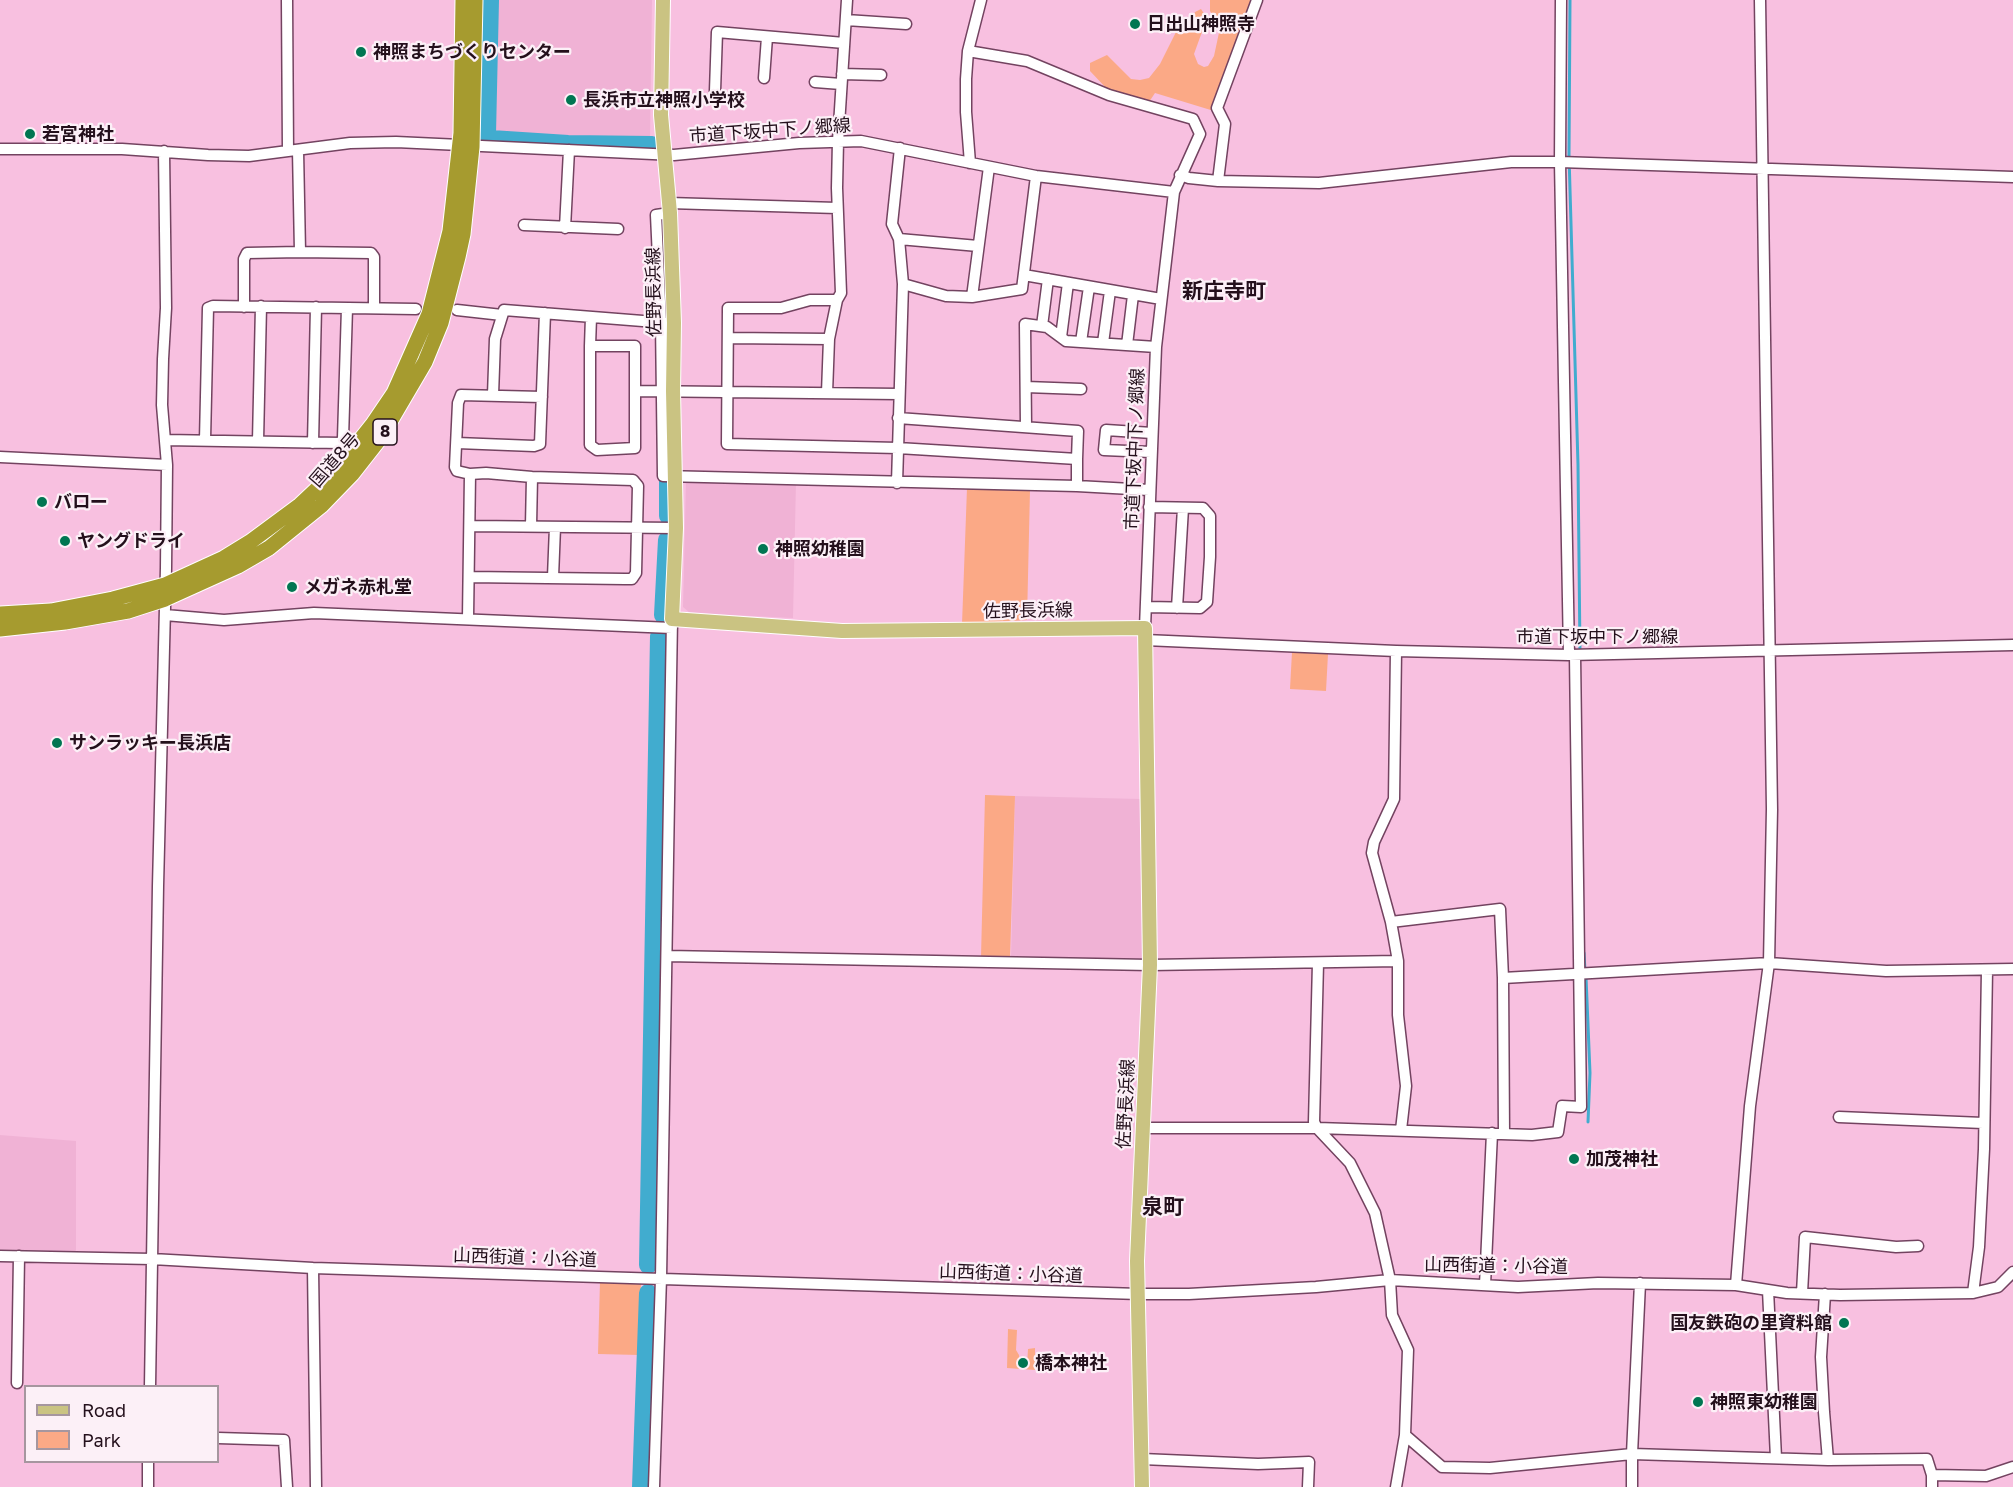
<!DOCTYPE html>
<html>
<head>
<meta charset="utf-8">
<style>
  body { margin:0 }
  #map { position:relative; width:2013px; height:1487px; overflow:hidden; background:#f8c0e0; font-family:"Golos Text",sans-serif }
  canvas { display:block }
  .legend { position:absolute; left:24px; top:1385px; width:195px; height:78px; box-sizing:border-box; background:#fcf0f7; border:2px solid #a6969f; margin:0; padding:8px 10px; list-style:none; font-size:18px; color:#24101c }
  .legend li { display:flex; align-items:center; gap:12px; height:30px }
  .legend b { width:30px; border:2px solid #a6969f }
</style>
</head>
<body>
<div id="map">
<canvas width="2013" height="1487"></canvas>
<ul class="legend">
<li><b style="height:8px;background:#cac382"></b>Road</li>
<li><b style="height:16px;background:#fba986"></b>Park</li>
</ul>
</div>
<script>
const context = document.querySelector('canvas').getContext('2d');
context.lineJoin = 'round';
function fill(path, color) {
  context.fillStyle = color;
  context.fill(path, 'evenodd');
}
function poly(rows) {
  const path = new Path2D();
  for (const r of rows) {
    path.moveTo(r[0], r[1]);
    for (let i = 2; i < r.length; i += 2) path.lineTo(r[i], r[i + 1]);
  }
  return path;
}
function strokePath(path, color, width, dash) {
  context.strokeStyle = color;
  context.lineWidth = width;
  context.lineCap = dash ? 'butt' : 'round';
  context.setLineDash(dash || []);
  context.stroke(path);
}
function label(font, color, halo, rows, align = 'center') {
  context.font = font + ' "Golos Text","Noto Sans JP",sans-serif';
  context.lineWidth = 4.5;
  context.setLineDash([]);
  context.textBaseline = 'middle';
  context.strokeStyle = halo;
  context.fillStyle = color;
  for (const [text, x, y, turn = 0] of rows) {
    context.save();
    context.translate(x, y);
    context.rotate((+turn || 0) * Math.PI / 180);
    context.textAlign = isNaN(turn) ? turn : align;
    if (halo) context.strokeText(text, 0, 0);
    context.fillText(text, 0, 0);
    context.restore();
  }
}
fill(poly([
  [493,0,652,0,650,140,593,141,492,137,489,132],
  [686,479,796,482,793,618,690,613,683,607],
  [1015,796,1141,799,1145,961,1011,958],
  [0,1135,76,1141,76,1254,0,1250]
]), '#f0b2d5');
fill(poly([
  [1210,0,1255,0,1214,111,1155,93,1149,102,1107,89,1090,71,1090,63,1107,55,1131,79,1140,80,1149,78,1160,64,1177,30,1183,23,1191,22,1195,12,1201,9,1207,18,1194,54,1198,64,1204,67,1208,66,1214,56,1220,28,1210,11],
  [967,488,1030,490,1027,620,962,624],
  [1292,652,1328,654,1326,691,1290,689],
  [985,795,1015,796,1010,958,981,957],
  [600,1281,641,1282,639,1355,598,1354],
  [1008,1329,1017,1330,1016,1350,1019,1355,1020,1365,1027,1366,1028,1349,1035,1348,1035,1370,1007,1368]
]), '#fba986');
strokePath(poly([
  [1570,0,1569,155,1578,465,1580,653],
  [1584,953,1585,971],
  [1586,977,1590,1073,1588,1122]
]), '#41accf', 3);
strokePath(poly([
  [490,0,487,134,491,139,568,144,652,145],
  [663,219,667,380],
  [668,458,668,516],
  [663,615,667,540],
  [648,1265,659,636],
  [641,1487,648,1293]
]), '#41accf', 18);
const minor = poly([
  [287,0,288,151],
  [1561,0,1560,162,1569,655],
  [846,20,906,24],
  [968,51,1027,61,1109,95,1193,119,1200,134,1174,192],
  [842,74,881,75],
  [764,78,767,37],
  [815,82,841,84],
  [715,91,717,32,844,43],
  [0,149,122,149,208,155,249,156,350,143,396,142,674,155,799,143,861,141,1036,176,1174,192,1156,347,1145,628],
  [298,150,300,252],
  [970,163,966,112,966,79,968,51,981,0],
  [1180,175,1189,178,1218,181,1319,183,1511,162,1560,162,2013,177],
  [1218,181,1225,124,1217,108,1257,0],
  [669,203,837,208],
  [670,213,656,215,661,323,663,476,1077,486,1149,490],
  [524,225,618,229],
  [565,228,569,150],
  [899,239,978,246],
  [1024,275,1161,299],
  [903,284,946,296,972,297,1022,289,1036,176],
  [972,297,989,167],
  [837,300,810,300,781,308,728,308,727,444,898,448,1077,459,1077,486],
  [244,307,244,259,247,253,300,252,371,253,374,257,374,307],
  [457,310,502,315],
  [1042,326,1048,279],
  [1061,337,1068,283],
  [728,338,829,339],
  [1081,342,1089,287],
  [1103,343,1110,291],
  [1127,345,1133,295],
  [590,346,635,346,635,448,597,450,590,445,590,346],
  [590,346,591,317],
  [1026,387,1081,389],
  [636,391,899,394],
  [827,393,829,339,837,300,841,293,837,188,838,141,847,0],
  [493,395,495,339,504,310,668,323],
  [898,418,1078,431,1077,459],
  [1026,427,1025,324,1047,327,1066,341,1156,347],
  [165,440,341,443,343,438,347,308],
  [205,440,208,308,213,306,416,309],
  [258,441,261,306],
  [313,443,316,307],
  [457,443,534,446,540,444,545,313],
  [1151,452,1104,450,1106,430,1152,433],
  [0,457,167,465],
  [897,483,903,284,899,239,892,224,900,148],
  [470,526,676,528],
  [531,526,532,477],
  [469,577,625,579,632,579,636,573,638,486,633,480,532,477,486,473,470,474,457,471,455,467,458,403,461,395,542,397],
  [553,577,555,527],
  [1146,607,1200,608,1207,602,1210,557,1210,516,1203,508,1149,507],
  [1177,608,1183,508],
  [165,615,224,620,314,613,672,628],
  [468,618,470,474],
  [1145,640,1396,651,1569,655,2013,645],
  [1396,651,1394,799,1374,842,1372,853,1391,922,1398,961,1398,1015,1406,1086,1401,1130],
  [1391,922,1500,909,1503,978,1504,1134],
  [667,956,1150,965,1398,961],
  [1318,963,1314,1122,1317,1128,1350,1163,1375,1213,1390,1280,1392,1315,1408,1350,1405,1435,1396,1487],
  [1503,978,1769,963,1886,971,2013,969],
  [1839,1117,1983,1123],
  [1142,1128,1317,1128,1532,1135,1558,1132,1562,1106,1581,1107,1575,655],
  [0,1256,152,1259,313,1268,1139,1294,1189,1294,1316,1287,1390,1280,1518,1287,1598,1283,1736,1285,1787,1293,1840,1295,1973,1293,1998,1287,2013,1272],
  [313,1268,316,1487],
  [1485,1285,1492,1133],
  [1736,1285,1750,1106,1769,963,1772,809,1760,0],
  [1768,1290,1776,1458],
  [1802,1293,1805,1237,1896,1247,1918,1246],
  [1973,1293,1979,1247,1984,1149,1987,970],
  [1825,1294,1821,1357,1824,1412,1828,1460],
  [17,1383,19,1256],
  [150,1386,158,886,166,568,167,465,162,405,163,359,166,308,164,151],
  [1405,1435,1442,1467,1490,1468,1632,1454,1828,1460,1927,1459,1932,1475,1932,1487],
  [218,1438,284,1440,287,1487],
  [1142,1459,1258,1464,1309,1462,1308,1487],
  [1932,1475,1986,1476,2013,1467],
  [148,1487,148,1462],
  [654,1487,661,1278,672,619],
  [1632,1487,1632,1454,1640,1283]
]);
const major = poly([
  [663,0,661,115,670,213,674,323,673,391,676,528,672,619,842,631,1145,628,1150,965,1137,1261,1142,1487]
]);
const highway = poly([
  [0,614,51,611,113,599,165,585,224,558,250,542,300,505,334,473,373,424,394,393,429,314,450,231,461,133,463,0],
  [0,629,65,622,128,611,165,599,238,566,269,548,321,506,352,474,381,437,425,362,441,323,458,257,463,234,472,147,475,0]
]);
strokePath(minor, '#734360', 13);
strokePath(major, '#fff', 16);
strokePath(highway, '#fff', 17);
strokePath(minor, '#fff', 10);
strokePath(major, '#cac382', 14);
strokePath(highway, '#a69b2f', 15);
for (const [x, y, r, color] of [
  [1135,24,6,"#007652"],
  [361,52,6,"#007652"],
  [571,100,6,"#007652"],
  [30,134,6,"#007652"],
  [42,502,6,"#007652"],
  [65,541,6,"#007652"],
  [763,549,6,"#007652"],
  [292,587,6,"#007652"],
  [57,743,6,"#007652"],
  [1574,1159,6,"#007652"],
  [1844,1323,6,"#007652"],
  [1023,1363,6,"#007652"],
  [1698,1402,6,"#007652"]
]) {
  const dot = new Path2D();
  dot.arc(x, y, r, 0, 2 * Math.PI);
  context.fillStyle = color;
  context.fill(dot);
  strokePath(dot, '#fcf0f7', 2);
}
for (const [x, y, w] of [
  [385,432,24]
]) {
  const box = new Path2D();
  box.roundRect(x - w / 2, y - 13, w, 26, 4.5);
  context.fillStyle = '#fcf0f7';
  context.fill(box);
  strokePath(box, '#24101c', 1.5);
}
label('bold 16px', '#24101c', null, [
  ["8",385,432]
]);
label('bold 18px', '#24101c', '#fcf0f7', [
  ["日出山神照寺",1147,24],
  ["神照まちづくりセンター",373,52],
  ["長浜市立神照小学校",583,100],
  ["若宮神社",42,134],
  ["バロー",54,502],
  ["ヤングドライ",77,541],
  ["神照幼稚園",775,549],
  ["メガネ赤札堂",304,587],
  ["サンラッキー長浜店",69,743],
  ["加茂神社",1586,1159],
  ["国友鉄砲の里資料館",1832,1323,"right"],
  ["橋本神社",1035,1363],
  ["神照東幼稚園",1710,1402]
], 'left');
label('18px', '#24101c', '#fcf0f7', [
  ["市道下坂中下ノ郷線",770,131,-4],
  ["佐野長浜線",654,292,-91],
  ["市道下坂中下ノ郷線",1135,449,-88],
  ["国道8号",335,460,-49],
  ["佐野長浜線",1028,611,-1],
  ["市道下坂中下ノ郷線",1597,637],
  ["佐野長浜線",1126,1104,-87],
  ["山西街道：小谷道",525,1258,2],
  ["山西街道：小谷道",1496,1266,1],
  ["山西街道：小谷道",1011,1274,2]
]);
label('bold 21px', '#24101c', '#fcf0f7', [
  ["新庄寺町",1224,291],
  ["泉町",1163,1207]
]);
</script>
</body>
</html>
